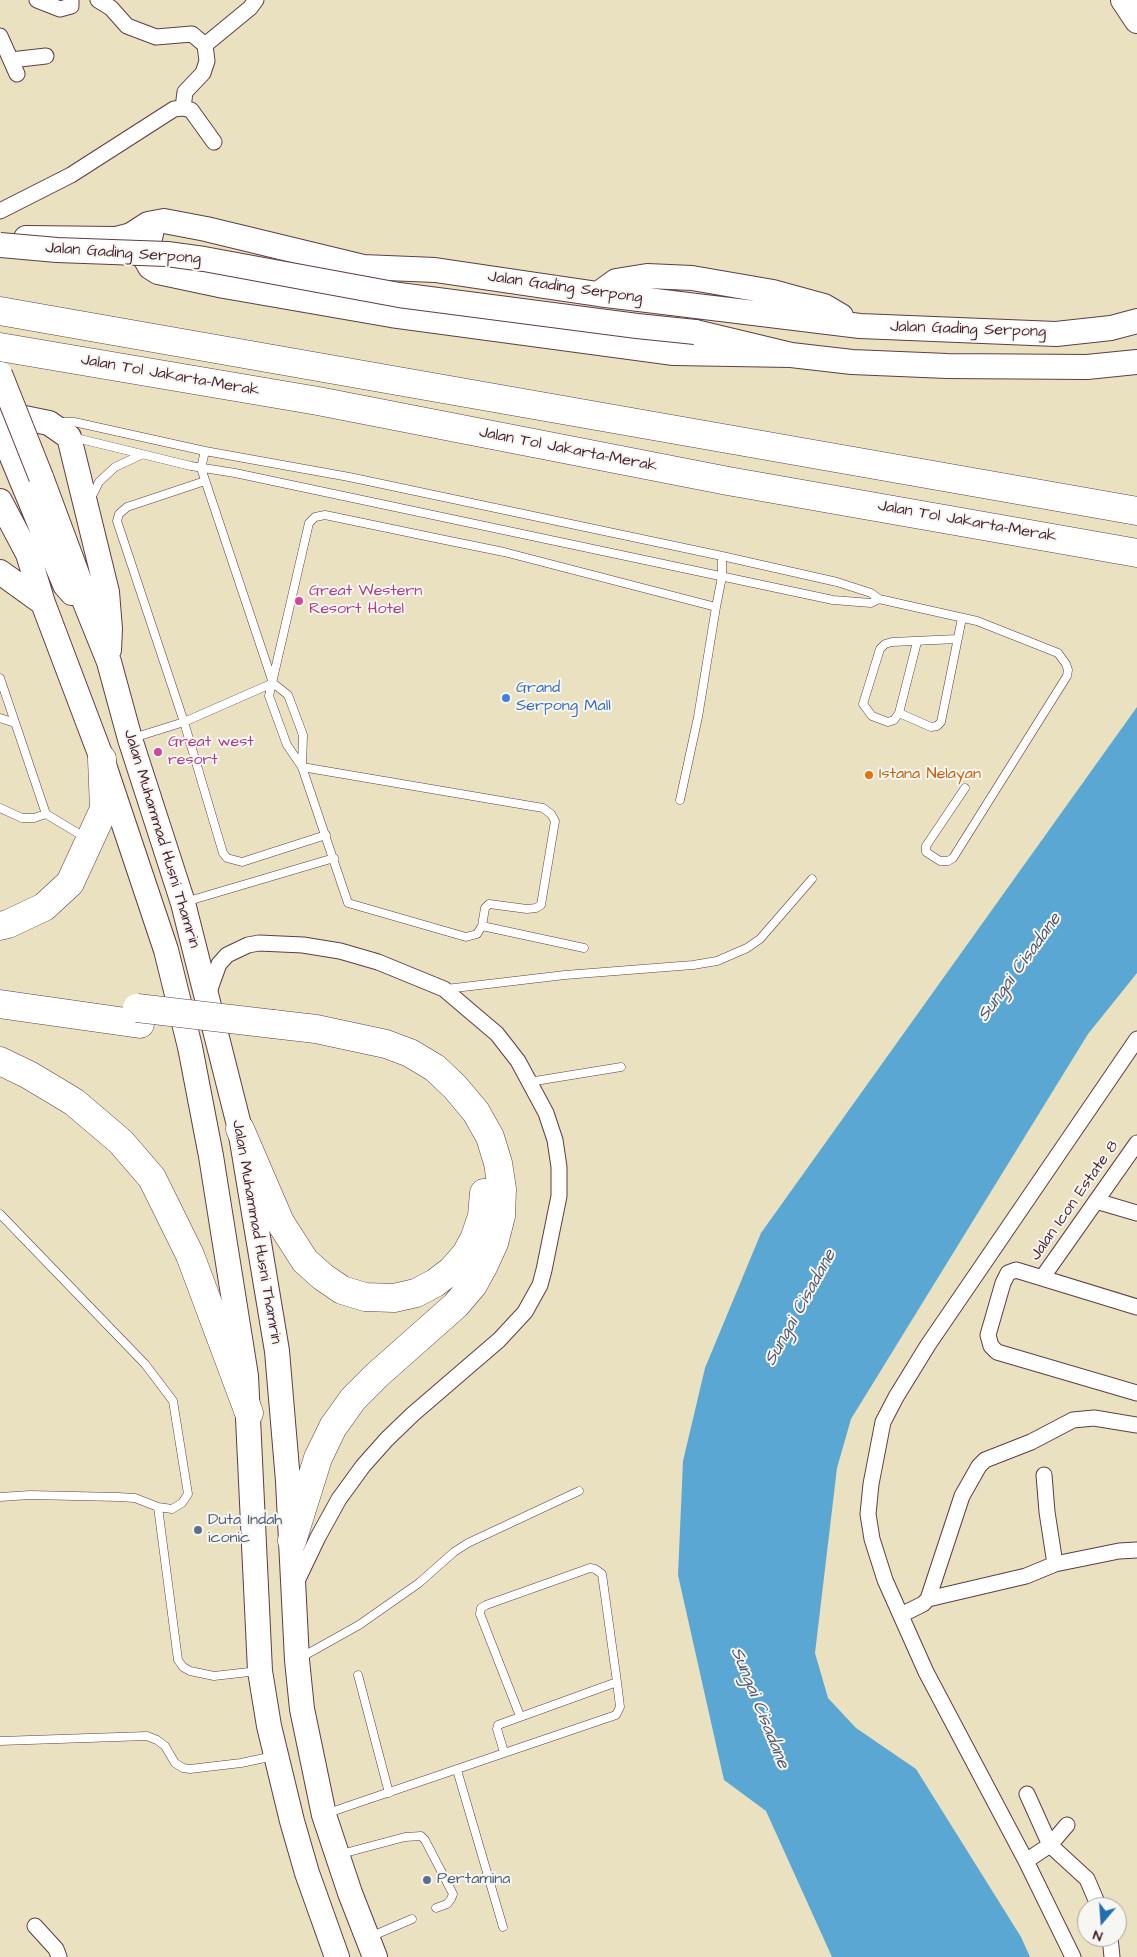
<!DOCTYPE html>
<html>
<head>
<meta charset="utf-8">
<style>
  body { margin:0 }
  #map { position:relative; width:1137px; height:1957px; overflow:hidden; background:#eae1c1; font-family:"Architects Daughter",sans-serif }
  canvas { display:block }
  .north { position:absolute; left:1077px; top:1897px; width:50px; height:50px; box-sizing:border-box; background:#f6f6f2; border:1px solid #b1a0a2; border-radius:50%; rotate:198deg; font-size:14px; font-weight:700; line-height:20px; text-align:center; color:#4a1f2b }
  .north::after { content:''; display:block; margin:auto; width:18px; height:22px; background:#1f6fb2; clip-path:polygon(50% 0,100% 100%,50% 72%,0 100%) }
</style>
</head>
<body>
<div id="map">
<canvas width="1137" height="1957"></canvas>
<div class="north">N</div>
</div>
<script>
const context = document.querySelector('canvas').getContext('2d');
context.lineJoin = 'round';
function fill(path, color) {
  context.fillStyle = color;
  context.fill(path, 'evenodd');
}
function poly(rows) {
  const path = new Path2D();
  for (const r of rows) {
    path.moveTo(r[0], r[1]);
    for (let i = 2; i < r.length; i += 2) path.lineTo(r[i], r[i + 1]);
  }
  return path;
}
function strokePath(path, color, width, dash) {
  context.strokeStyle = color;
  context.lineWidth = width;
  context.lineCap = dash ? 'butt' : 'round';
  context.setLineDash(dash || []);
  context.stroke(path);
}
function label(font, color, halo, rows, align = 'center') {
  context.font = font + ' "Architects Daughter",sans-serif';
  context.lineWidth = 4;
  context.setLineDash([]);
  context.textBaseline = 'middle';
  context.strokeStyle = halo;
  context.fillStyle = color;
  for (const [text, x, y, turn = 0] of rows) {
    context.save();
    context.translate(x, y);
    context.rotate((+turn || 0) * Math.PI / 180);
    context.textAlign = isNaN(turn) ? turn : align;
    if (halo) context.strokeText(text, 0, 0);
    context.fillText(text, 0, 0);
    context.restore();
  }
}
fill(poly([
  [1137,707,1137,973,1088,1034,851,1419,837,1468,815,1653,828,1698,856,1728,916,1769,1021,1937,1030,1957,832,1957,766,1811,724,1780,678,1575,683,1461,705,1368,761,1233]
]), '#59a7d2');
const lane = poly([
  [60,422,74,422,205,451,349,477,722,556,837,582,871,593,879,599,977,621,1058,653,1066,664,1068,670,1067,676,953,858,948,861,940,861,926,852,926,846,965,788],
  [72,437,191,466,235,473,833,600,871,603,879,599],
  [205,451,201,468,273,683,288,695,303,735,302,767],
  [205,481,127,507,119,514,117,521,184,722,223,853,227,858,242,862,326,835],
  [90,500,99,482,115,467,141,455],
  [917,642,899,713,894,720,888,722,872,716,863,704,880,649,885,644,892,642,957,639],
  [0,678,46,814,86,838],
  [899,713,931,727,937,726,941,722,962,618],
  [0,718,15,723],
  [133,738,184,722,273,683],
  [302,767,543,808,551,814,555,821,541,905,536,908,527,909,489,904,485,908,482,926,477,934,466,937,348,903,302,767,287,745,269,696,309,523,315,517,325,515,445,540,504,552,716,607,722,577,722,556],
  [680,800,698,717,716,607],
  [0,808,22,818,34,818,46,814],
  [185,902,334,858],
  [482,926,584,948],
  [446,989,565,975,693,965,717,961,747,948,760,939,812,879],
  [529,1082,621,1067],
  [0,1214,145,1364,173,1401,188,1494,182,1503,172,1509,158,1507,135,1498,118,1497,30,1495,0,1497],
  [158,1507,178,1660,183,1667,190,1671,214,1676,258,1671],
  [300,1658,359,1625,419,1583,454,1552,468,1543,579,1491],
  [358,1675,389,1793],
  [520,1716,480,1614,481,1608,486,1605,590,1568,595,1569,602,1574,617,1682],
  [0,1741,147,1736,157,1740,165,1746,175,1763,183,1768,190,1769,241,1763,274,1756],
  [457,1770,503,1927],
  [325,1814,616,1715,620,1707,617,1682,498,1725,497,1729,504,1752],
  [341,1854,405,1837,421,1836,425,1840,453,1894,451,1899,447,1904,436,1908],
  [370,1937,412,1919]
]);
const street = poly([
  [37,0,60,9,71,6,71,0],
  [98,0,111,8,127,26,156,37,192,34,205,45],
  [0,36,17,74],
  [11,60,46,56],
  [183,108,185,92,203,73,207,61,205,45,250,8,256,0],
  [0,211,71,175,174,109,183,108,191,110,214,142],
  [207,997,219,964,227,955,248,945,259,943,303,945,340,951,378,962,444,989,497,1034,518,1061,546,1113,555,1140,559,1167,559,1196,544,1270,540,1285,525,1312,499,1340,413,1414,387,1439,363,1466,339,1499,318,1537,296,1583],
  [1096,1201,1137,1213],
  [1042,1278,1137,1143],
  [1137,1307,1016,1270,1008,1273,1003,1283,988,1335,991,1346,997,1352,1137,1393],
  [1044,1475,1047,1512,1055,1564],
  [928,1599,962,1496,979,1466,985,1460,1031,1442,1073,1420,1094,1418,1137,1425],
  [901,1615,923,1604,928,1599,1026,1576,1055,1564,1119,1551,1137,1550],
  [1027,1794,1050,1845,1087,1879,1099,1907],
  [1026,1861,1050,1845,1067,1825],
  [35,1926,56,1949,59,1957],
  [1110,1937,1112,1957],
  [1073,1957,1026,1861,926,1672,885,1580,872,1539,868,1514,871,1484,883,1422,896,1397,928,1345,1137,1039]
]);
const primary = poly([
  [1123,0,1137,21],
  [151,234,145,258,150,267,158,272,224,286,391,315,674,353,791,355],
  [26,238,116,239,131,235,148,224,164,221,206,229,363,267,435,270,598,294,860,326,1056,334,1111,328,1137,321],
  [598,294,616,281,647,276,692,278,773,292,824,306,841,316],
  [695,332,791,355,852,362,947,366,1087,367,1137,362],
  [0,413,49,423,69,437,107,592,110,629,109,650],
  [0,428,65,585,72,593],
  [41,477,83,590,84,600,109,662,130,739,183,903,240,1129,277,1351,288,1481,297,1660,302,1709,324,1815,350,1893,375,1957],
  [0,501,28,554,43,603,102,759,166,950,190,1047,211,1156,246,1376,260,1671,269,1726,292,1821,307,1873,337,1957],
  [0,572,43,603]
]);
const highway = poly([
  [0,311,1137,511],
  [0,347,318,401,728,481,1137,553],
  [0,926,8,924,44,907,70,883,104,809,102,759],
  [0,1004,140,1024],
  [273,1024,316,1029,386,1044,410,1053,435,1068,455,1087,476,1112,490,1137,498,1163,502,1189,501,1216,494,1243,484,1265,473,1285,456,1305,377,1375,353,1399,333,1427,318,1458,292,1541],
  [0,1061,29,1075,74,1102,121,1142,152,1178,190,1255,249,1413],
  [240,1129,280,1222,305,1261,323,1277,342,1290,365,1297,394,1298,416,1293,435,1283,452,1270,466,1254,475,1237,482,1216,484,1193]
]);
strokePath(lane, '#623c42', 9);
strokePath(street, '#623c42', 17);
strokePath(primary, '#623c42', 26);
strokePath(highway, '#623c42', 29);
strokePath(lane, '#fff', 8);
strokePath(street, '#fff', 15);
strokePath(primary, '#fff', 24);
strokePath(highway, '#fff', 28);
const primaryBridge = poly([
  [0,245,57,250,167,254,204,259,399,295,637,326,695,332],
  [0,374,41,477]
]);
const highwayBridge = poly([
  [137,1008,273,1024]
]);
strokePath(primaryBridge, '#623c42', 26, []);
strokePath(highwayBridge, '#623c42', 29, []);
strokePath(primaryBridge, '#fff', 24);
strokePath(highwayBridge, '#fff', 28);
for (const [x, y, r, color] of [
  [299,601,5,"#d1479c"],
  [506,698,5,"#3f7fe0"],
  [158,752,5,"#d1479c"],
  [869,775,5,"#e8710a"],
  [198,1530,5,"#5c6f8a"],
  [427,1880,5,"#5c6f8a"]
]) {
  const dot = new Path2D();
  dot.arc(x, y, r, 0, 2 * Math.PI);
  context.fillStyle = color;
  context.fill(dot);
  strokePath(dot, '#f6f6f2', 2);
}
label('16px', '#4a1f2b', '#f6f6f2', [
  ["Jalan Gading Serpong",123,254,4],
  ["Jalan Gading Serpong",565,288,8],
  ["Jalan Gading Serpong",968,330,2],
  ["Jalan Tol Jakarta–Merak",170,376,10],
  ["Jalan Tol Jakarta–Merak",568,450,11],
  ["Jalan Tol Jakarta–Merak",967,522,10],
  ["Jalan Muhammad Husni Thamrin",161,839,73],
  ["Jalan Icon Estate 8",1075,1201,-55],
  ["Jalan Muhammad Husni Thamrin",256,1232,80]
]);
label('16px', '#b23c85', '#f6f6f2', [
  ["Great Western",309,592],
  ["Resort Hotel",309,610],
  ["Great west",168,743],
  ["resort",168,761]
], 'left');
label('16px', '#366cbe', '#f6f6f2', [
  ["Grand",516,689],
  ["Serpong Mall",516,707]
], 'left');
label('16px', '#c56008', '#f6f6f2', [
  ["Istana Nelayan",879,775]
], 'left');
label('16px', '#4e5e75', '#f6f6f2', [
  ["Duta Indah",208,1521],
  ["iconic",208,1539],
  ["Pertamina",437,1880]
], 'left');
label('italic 18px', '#50556e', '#f6f6f2', [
  ["Sungai Cisadane",1020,968,-54],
  ["Sungai Cisadane",801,1308,-61],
  ["Sungai Cisadane",759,1708,68]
]);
</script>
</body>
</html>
